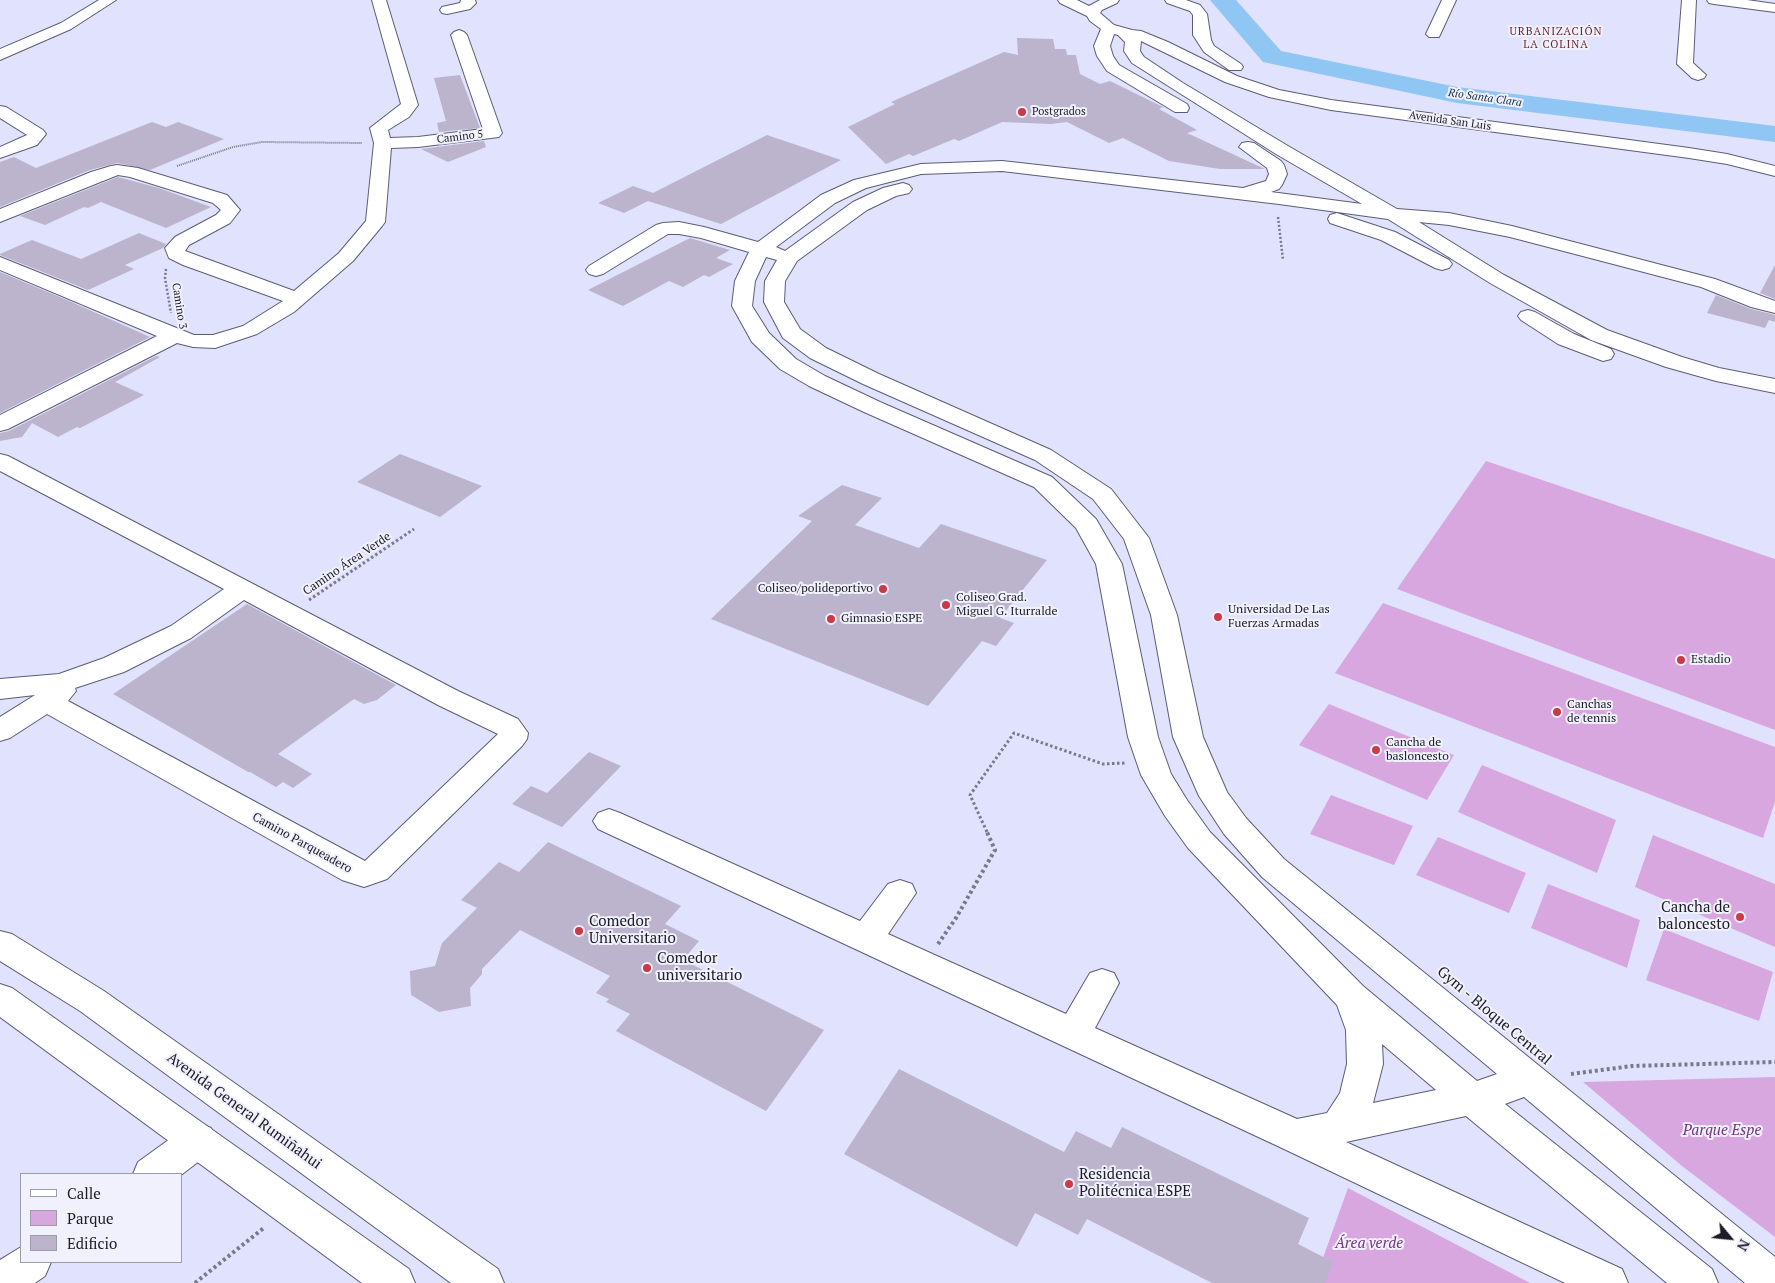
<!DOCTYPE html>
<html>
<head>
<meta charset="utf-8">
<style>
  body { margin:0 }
  #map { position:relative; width:1775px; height:1283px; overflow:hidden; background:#e0e2fe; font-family:"PT Serif",serif }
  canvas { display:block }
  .legend { position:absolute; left:20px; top:1173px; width:162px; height:90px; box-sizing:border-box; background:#f0f1fc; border:1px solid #9b9ca6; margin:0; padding:6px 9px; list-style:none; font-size:15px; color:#1b1c25 }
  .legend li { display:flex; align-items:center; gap:10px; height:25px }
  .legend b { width:25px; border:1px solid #9b9ca6 }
  .north { position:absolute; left:1705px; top:1213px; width:50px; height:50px; -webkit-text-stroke:4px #f0f1fc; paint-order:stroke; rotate:118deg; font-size:14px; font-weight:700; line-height:20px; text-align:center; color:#1b1c25 }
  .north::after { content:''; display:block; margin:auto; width:18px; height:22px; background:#1b1c25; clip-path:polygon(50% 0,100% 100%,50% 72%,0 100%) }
</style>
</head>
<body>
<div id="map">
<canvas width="1775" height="1283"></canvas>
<ul class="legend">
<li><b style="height:6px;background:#fff"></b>Calle</li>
<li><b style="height:14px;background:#d8a7df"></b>Parque</li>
<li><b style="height:14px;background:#bcb3cc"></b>Edificio</li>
</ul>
<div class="north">N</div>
</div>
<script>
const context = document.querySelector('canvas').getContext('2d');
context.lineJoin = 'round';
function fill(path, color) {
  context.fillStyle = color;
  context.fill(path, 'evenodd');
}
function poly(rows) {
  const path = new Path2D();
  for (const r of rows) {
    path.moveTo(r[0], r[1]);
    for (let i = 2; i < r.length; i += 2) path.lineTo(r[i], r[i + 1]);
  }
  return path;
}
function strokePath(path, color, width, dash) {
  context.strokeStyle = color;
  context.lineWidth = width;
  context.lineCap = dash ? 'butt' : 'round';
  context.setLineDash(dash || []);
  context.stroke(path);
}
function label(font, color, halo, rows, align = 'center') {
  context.font = font + ' "PT Serif",serif';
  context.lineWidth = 4;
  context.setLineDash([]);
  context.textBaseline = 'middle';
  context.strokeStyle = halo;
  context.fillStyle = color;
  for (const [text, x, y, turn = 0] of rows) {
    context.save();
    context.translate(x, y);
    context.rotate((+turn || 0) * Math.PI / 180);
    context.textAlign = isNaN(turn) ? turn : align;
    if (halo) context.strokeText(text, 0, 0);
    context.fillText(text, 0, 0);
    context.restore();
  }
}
fill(poly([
  [1486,461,1775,559,1775,730,1397,589],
  [1383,603,1775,747,1775,802,1763,838,1335,673],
  [1329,704,1454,755,1427,800,1299,745],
  [1482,765,1616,820,1597,873,1458,812],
  [1331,795,1413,826,1394,865,1310,834],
  [1653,835,1775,884,1775,947,1635,887],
  [1438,837,1526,873,1509,913,1416,875],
  [1548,884,1640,920,1627,968,1531,928],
  [1664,929,1773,972,1759,1021,1646,980],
  [1775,1077,1775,1237,1682,1166,1583,1082],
  [1348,1188,1530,1283,1314,1283]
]), '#d8a7df');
fill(poly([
  [1210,0,1236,0,1281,51,1457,87,1775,126,1775,142,1457,103,1263,62,1210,0]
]), '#8fc6f3');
fill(poly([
  [1017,38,1053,39,1055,49,1066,49,1067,55,1076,55,1080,74,1100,84,1110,81,1163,107,1159,109,1197,130,1187,133,1265,169,1220,169,1169,161,1123,138,1109,143,1067,122,1051,124,1002,122,959,141,954,139,913,156,909,154,886,164,848,127,895,104,891,102,1004,52,1018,55],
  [460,75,480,128,439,132,437,123,446,121,434,78],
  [152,122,166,127,178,122,224,139,150,170,117,163,90,170,0,207,0,162,14,157,36,168],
  [767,135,841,160,721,224,648,201,624,213,598,203,633,186,653,193],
  [484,141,486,147,448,162,421,149],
  [118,177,159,188,211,207,166,228,101,202,88,208,84,207,45,225,20,216],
  [139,233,166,244,163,248,125,265,134,269,88,290,0,255,0,254,32,240,81,259],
  [690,238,730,250,716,258,733,264,709,277,704,275,683,287,669,281,623,306,588,290],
  [1775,265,1775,299,1760,293],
  [0,272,67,300,150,337,0,413],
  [1716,295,1751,309,1775,315,1775,322,1769,320,1765,328,1707,313],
  [156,356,160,357,115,382,144,395,80,428,77,427,58,437,32,423,22,437,0,441,0,433,9,431],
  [400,454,482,486,440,517,357,482],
  [842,485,882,498,855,525,919,548,941,524,1047,560,1000,618,1014,623,996,646,982,641,928,706,711,619,812,521,798,516],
  [247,604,396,685,377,700,364,704,354,699,278,754,312,774,293,788,283,782,276,787,250,772,248,772,113,694],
  [589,752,621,766,562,827,512,804,531,786,547,793],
  [548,842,681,906,665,924,699,941,683,960,824,1030,766,1111,616,1031,630,1014,606,1002,609,999,596,993,610,976,520,930,482,969,482,974,470,988,471,1006,439,1012,411,995,410,971,435,966,442,943,477,908,461,900,499,862,519,872],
  [899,1069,1064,1152,1076,1131,1111,1148,1122,1127,1309,1218,1298,1244,1333,1262,1325,1283,1212,1283,1087,1219,1078,1235,1035,1213,1017,1247,844,1154]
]), '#bcb3cc');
const minor = poly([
  [99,0,116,0,71,29,0,60,0,49,61,23,99,0],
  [372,0,386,0,418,105,409,117,388,130,390,138,418,137,483,129,451,35,454,32,459,30,464,32,467,35,502,133,499,137,418,147,391,148,385,222,382,226,353,261,294,312,257,334,215,348,193,347,177,343,8,429,0,431,0,415,157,336,0,270,0,257,194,335,213,335,243,326,283,301,183,265,169,258,165,248,175,237,216,215,221,210,213,203,130,177,118,175,0,222,0,209,91,172,111,166,117,165,138,168,227,195,240,210,230,223,189,245,185,251,294,291,339,253,366,221,374,143,370,128,401,104,372,0],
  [461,0,475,0,476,3,470,9,447,14,442,13,440,10,442,7,460,3,461,0],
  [1058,0,1077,0,1089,6,1100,0,1119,0,1117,3,1102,10,1100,13,1114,25,1132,30,1141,31,1168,42,1237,76,1279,90,1331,100,1689,148,1727,154,1775,166,1775,176,1727,164,1689,158,1331,110,1269,97,1225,82,1141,41,1140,51,1144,57,1183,83,1288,146,1397,209,1449,213,1512,226,1715,279,1775,301,1775,313,1751,307,1701,287,1510,237,1449,225,1419,222,1504,275,1607,330,1682,357,1719,368,1775,379,1775,393,1716,381,1666,367,1591,340,1490,283,1388,219,1279,204,1002,171,921,174,866,188,835,203,776,247,785,251,853,202,883,188,903,183,909,185,912,189,909,193,896,196,867,210,797,261,785,281,784,302,800,329,826,348,879,374,1051,450,1111,489,1149,538,1177,615,1203,737,1227,792,1246,818,1284,859,1775,1257,1775,1283,1745,1283,1524,1097,1505,1104,1712,1269,1718,1283,1667,1283,1466,1116,1346,1142,1622,1269,1628,1283,1565,1283,1282,1148,598,829,593,821,598,813,609,809,620,813,860,921,888,884,900,880,912,884,916,893,888,934,1066,1014,1090,973,1102,969,1114,973,1119,983,1095,1028,1297,1119,1327,1113,1340,1093,1347,1064,1346,1030,1337,1005,1188,848,1165,816,1141,775,1128,737,1096,564,1076,528,1034,487,864,412,809,386,780,369,752,342,732,306,735,281,749,252,701,238,679,234,668,234,603,274,596,276,589,274,586,270,589,266,656,225,663,223,679,222,704,227,758,242,821,195,854,180,921,164,1002,161,1243,188,1266,181,1269,174,1267,168,1239,147,1242,143,1248,142,1254,143,1281,161,1284,165,1287,174,1282,185,1279,189,1271,192,1362,204,1276,154,1132,63,1124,51,1125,42,1118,35,1114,34,1110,46,1113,56,1119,65,1187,104,1189,108,1187,112,1175,112,1107,71,1097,56,1094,46,1101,29,1090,21,1087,16,1060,3,1058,0],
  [766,257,777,260,765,281,764,302,783,338,810,358,863,384,1035,460,1093,499,1124,539,1151,615,1173,737,1199,796,1224,834,1262,877,1497,1074,1477,1081,1363,986,1210,832,1187,800,1171,774,1158,737,1122,564,1096,519,1052,477,880,402,825,376,796,359,769,333,752,306,755,281,766,257],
  [1382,1044,1436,1090,1373,1103,1383,1064,1382,1044],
  [1165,0,1186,0,1200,5,1207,14,1211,40,1214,46,1241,64,1243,67,1241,70,1229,70,1204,52,1193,35,1193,15,1190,11,1167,3,1165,0],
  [1442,0,1456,0,1439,37,1429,37,1426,34,1442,0],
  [1682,0,1696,0,1693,63,1706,75,1704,78,1698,80,1692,78,1677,64,1682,0],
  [1707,0,1747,0,1775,4,1775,12,1714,4,1709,3,1707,0],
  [0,106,6,107,43,130,46,134,37,145,0,158,0,147,27,135,0,118,0,106],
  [1337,213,1395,232,1449,260,1452,264,1449,268,1442,270,1435,268,1381,240,1330,223,1328,219,1330,215,1337,213],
  [1528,310,1535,312,1574,334,1611,349,1614,354,1611,359,1603,361,1558,344,1521,320,1518,316,1521,312,1528,310],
  [0,454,8,456,458,691,518,719,528,733,527,739,522,746,387,879,364,887,342,880,47,714,10,738,0,741,0,717,35,695,0,699,0,679,59,674,104,658,171,626,224,589,0,471,0,454],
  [244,600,438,705,498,734,365,861,68,701,76,691,75,688,124,672,191,638,244,600],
  [198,1123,211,1128,217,1140,211,1152,181,1175,133,1174,138,1162,185,1128,198,1123],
  [21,1247,21,1262,51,1262,45,1276,35,1283,0,1283,0,1260,21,1247]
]);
const highway = poly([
  [0,931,12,934,104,991,498,1269,504,1283,451,1283,80,1011,0,961,0,931],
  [0,984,12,988,409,1269,415,1283,362,1283,0,1017,0,984]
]);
strokePath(minor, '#5c5d75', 2);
strokePath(highway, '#5c5d75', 2);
strokePath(poly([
  [177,166,233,147,262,142,362,143]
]), '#78798b', 2, [1, 1]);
strokePath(poly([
  [1278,217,1283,260],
  [166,269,165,278,171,313]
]), '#78798b', 2.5, [2, 2]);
strokePath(poly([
  [309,600,414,529],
  [987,832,970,795,1014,733,1103,764,1125,763]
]), '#78798b', 3, [2.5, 2.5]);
strokePath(poly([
  [938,944,956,918,995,850,986,830],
  [1571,1074,1632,1066,1775,1062],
  [195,1283,265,1227]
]), '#78798b', 4, [3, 3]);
fill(minor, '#fff');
fill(highway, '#fff');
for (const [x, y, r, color] of [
  [1022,112,5,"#ca3a47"],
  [883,589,5,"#ca3a47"],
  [946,605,5,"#ca3a47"],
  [1218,617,5,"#ca3a47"],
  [831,619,5,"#ca3a47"],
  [1681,660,5,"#ca3a47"],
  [1557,712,5,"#ca3a47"],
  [1376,750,5,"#ca3a47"],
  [1740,917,5,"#ca3a47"],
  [579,931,5,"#ca3a47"],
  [647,968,5,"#ca3a47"],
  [1069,1184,5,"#ca3a47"]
]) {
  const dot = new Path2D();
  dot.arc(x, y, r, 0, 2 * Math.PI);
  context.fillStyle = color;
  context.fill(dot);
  strokePath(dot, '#f0f1fc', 2);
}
context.letterSpacing = '1px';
label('11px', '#6d272a', '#f0f1fc', [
  ["URBANIZACIÓN",1556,32],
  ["LA COLINA",1556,45]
]);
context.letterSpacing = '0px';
label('italic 11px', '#102e45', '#f0f1fc', [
  ["Río Santa Clara",1485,98,8]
]);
label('11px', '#1b1c25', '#f0f1fc', [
  ["Postgrados",1032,112]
], 'left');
label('11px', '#1b1c25', '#f0f1fc', [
  ["Avenida San Luis",1450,121,8],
  ["Camino 5",460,137,-7],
  ["Camino 3",179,306,81]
]);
label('12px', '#1b1c25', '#f0f1fc', [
  ["Camino Área Verde",347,564,-34],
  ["Camino Parqueadero",302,843,29]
]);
label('12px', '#1b1c25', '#f0f1fc', [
  ["Coliseo/polideportivo",873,589,"right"],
  ["Coliseo Grad.",956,598],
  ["Miguel G. Iturralde",956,612],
  ["Universidad De Las",1228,610],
  ["Fuerzas Armadas",1228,624],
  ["Gimnasio ESPE",841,619],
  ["Estadio",1691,660],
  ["Canchas",1567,705],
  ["de tennis",1567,719],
  ["Cancha de",1386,743],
  ["basloncesto",1386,757]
], 'left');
label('15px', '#1b1c25', '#f0f1fc', [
  ["Cancha de",1730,908,"right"],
  ["baloncesto",1730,925,"right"],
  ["Comedor",589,922],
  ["Universitario",589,939],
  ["Comedor",657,959],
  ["universitario",657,976],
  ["Residencia",1079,1175],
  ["Politécnica ESPE",1079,1192]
], 'left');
label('15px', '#1b1c25', '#f0f1fc', [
  ["Gym - Bloque Central",1494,1016,40],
  ["Avenida General Rumiñahui",244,1111,36]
]);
label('italic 15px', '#75347f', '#f0f1fc', [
  ["Parque Espe",1722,1131],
  ["Área verde",1369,1244]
]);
</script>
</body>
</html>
